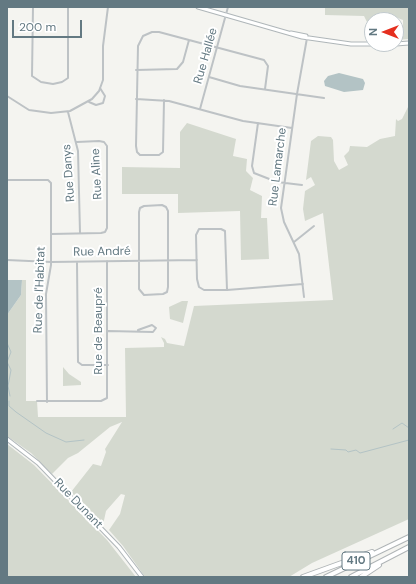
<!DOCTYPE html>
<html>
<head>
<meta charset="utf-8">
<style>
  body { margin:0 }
  #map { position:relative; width:416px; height:584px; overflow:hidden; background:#f4f4f0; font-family:"DM Sans",sans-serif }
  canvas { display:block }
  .frame { position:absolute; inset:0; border:8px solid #637982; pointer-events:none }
  .north { position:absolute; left:364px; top:12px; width:40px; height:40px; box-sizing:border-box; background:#fff; border:1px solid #c1c9cd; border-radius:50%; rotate:270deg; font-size:11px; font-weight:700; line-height:16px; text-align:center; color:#637982 }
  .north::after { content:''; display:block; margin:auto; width:14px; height:18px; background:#e52f1f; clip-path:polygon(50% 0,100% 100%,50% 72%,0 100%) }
  .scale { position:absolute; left:12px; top:20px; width:70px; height:18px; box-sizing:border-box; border:2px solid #637982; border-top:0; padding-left:5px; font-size:12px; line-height:14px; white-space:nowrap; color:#637982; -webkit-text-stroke:3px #fff; paint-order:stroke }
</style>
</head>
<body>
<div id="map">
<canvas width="416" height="584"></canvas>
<div class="frame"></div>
<div class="north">N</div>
<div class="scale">200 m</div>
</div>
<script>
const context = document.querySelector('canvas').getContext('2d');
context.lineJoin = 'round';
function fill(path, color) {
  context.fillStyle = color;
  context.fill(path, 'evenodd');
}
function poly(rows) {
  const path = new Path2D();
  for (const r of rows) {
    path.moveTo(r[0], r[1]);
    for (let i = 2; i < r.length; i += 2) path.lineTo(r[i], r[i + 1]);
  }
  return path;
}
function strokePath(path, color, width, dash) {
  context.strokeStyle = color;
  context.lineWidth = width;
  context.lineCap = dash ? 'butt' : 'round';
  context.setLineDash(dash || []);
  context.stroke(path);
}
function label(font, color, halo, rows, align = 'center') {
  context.font = font + ' "DM Sans",sans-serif';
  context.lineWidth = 4;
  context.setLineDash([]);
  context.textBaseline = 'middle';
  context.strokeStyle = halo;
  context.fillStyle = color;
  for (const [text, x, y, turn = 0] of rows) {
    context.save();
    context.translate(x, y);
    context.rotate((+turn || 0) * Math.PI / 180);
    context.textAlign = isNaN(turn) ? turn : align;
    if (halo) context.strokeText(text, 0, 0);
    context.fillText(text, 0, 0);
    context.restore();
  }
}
fill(poly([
  [325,7,409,7,409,39,396,40,396,37,399,36,396,36,396,32,403,27,403,20,395,17,387,20,383,16,375,16,367,22,364,16,325,15],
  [409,105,409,519,312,563,289,577,145,577,123,546,109,530,120,514,125,495,121,494,106,511,103,525,71,492,93,464,101,466,106,452,105,449,122,422,110,427,78,453,68,458,52,474,31,453,7,436,7,315,21,295,22,280,26,280,26,401,37,401,38,417,126,417,125,348,164,347,164,343,161,337,165,339,167,343,184,346,194,306,333,300,323,213,305,221,303,209,305,191,315,185,311,177,306,180,311,141,318,136,331,137,333,140,334,161,339,170,348,165,344,156,349,151,350,146,367,147,380,139,395,136,396,119,398,121,402,119],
  [187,123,236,139,233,156,247,159,246,171,253,178,250,190,262,196,261,218,267,218,269,259,241,260,240,211,178,213,178,194,122,194,122,167,180,168,180,132],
  [182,301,188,301,183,323,170,319,169,307],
  [63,367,69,374,81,382,81,385,63,386],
  [7,444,34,465,107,540,136,577,7,577]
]), '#d4d9cf');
fill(poly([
  [339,73,363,79,365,83,363,90,344,92,325,86,324,81,328,76],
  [7,280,22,280,21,295,7,315]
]), '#b3c3c5');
strokePath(poly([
  [7,343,11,352,7,362,11,370,8,386,10,396],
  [9,401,9,406,16,412,46,433,66,442,84,440],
  [393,429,402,423,409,428],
  [331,449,346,450,348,452,356,450,360,453,409,440]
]), '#b3c3c5', 1);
const secondary = poly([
  [198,7,302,37,351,44,394,44],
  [291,33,306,36],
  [396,44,409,43],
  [7,439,38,463,119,547,142,577]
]);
const highway = poly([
  [303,577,372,552],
  [326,577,409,537],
  [351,577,409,547],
  [361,577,379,565]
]);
strokePath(secondary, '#afb6b9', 5);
strokePath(highway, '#b0b5b7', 6);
strokePath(poly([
  [33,7,32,76,41,82,53,84,62,82,68,78,68,7],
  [136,70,177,69,183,62,189,40],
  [209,77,240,86,324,98],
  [7,96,29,110,51,113,70,111,92,99,99,91,103,80,103,46,108,7],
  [136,99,169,101,243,121,292,128],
  [164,100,163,152,159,155,140,155,137,152,136,146,138,46,143,36,152,32,159,32,264,60,268,66,265,89],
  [89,102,96,105,103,103,105,96,100,88],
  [200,109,228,7],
  [68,112,78,151,80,233],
  [258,123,252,166,254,173,277,182,302,185],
  [7,180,48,180,51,183,51,265,46,294,47,402],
  [144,206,162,205,166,207,168,211,168,287,167,292,163,294,144,295,139,289,139,212,140,208,144,206],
  [51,234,101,233,105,232,107,228,107,146,104,142,99,141,77,142],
  [294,242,314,226],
  [7,260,51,262,197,260],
  [77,262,78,362,82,365,108,365],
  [227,290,225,231,221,229,199,229,196,235,197,279,199,287,204,290,227,290,303,284],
  [304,297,299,254,284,222,281,208,297,94,307,38],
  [108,331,153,332,156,328,152,325,138,330],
  [37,401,101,401,107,398,107,261]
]), '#bdc2c5', 2);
strokePath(secondary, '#fff', 3);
strokePath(highway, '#fff', 4);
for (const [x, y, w] of [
  [356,561,28]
]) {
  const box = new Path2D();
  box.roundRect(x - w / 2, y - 9, w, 18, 3);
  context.fillStyle = '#fff';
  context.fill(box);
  strokePath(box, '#637982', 1);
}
label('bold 11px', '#637982', null, [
  ["410",356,561]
]);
label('12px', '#637982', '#fff', [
  ["Rue Hallée",206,56,-74],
  ["Rue Lamarche",278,167,-83],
  ["Rue Danys",69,173,-94],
  ["Rue Aline",97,174,-93],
  ["Rue André",102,252,-1],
  ["Rue de l'Habitat",40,290,-88],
  ["Rue de Beaupré",99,331,-90],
  ["Rue Dunant",78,504,46]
]);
</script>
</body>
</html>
